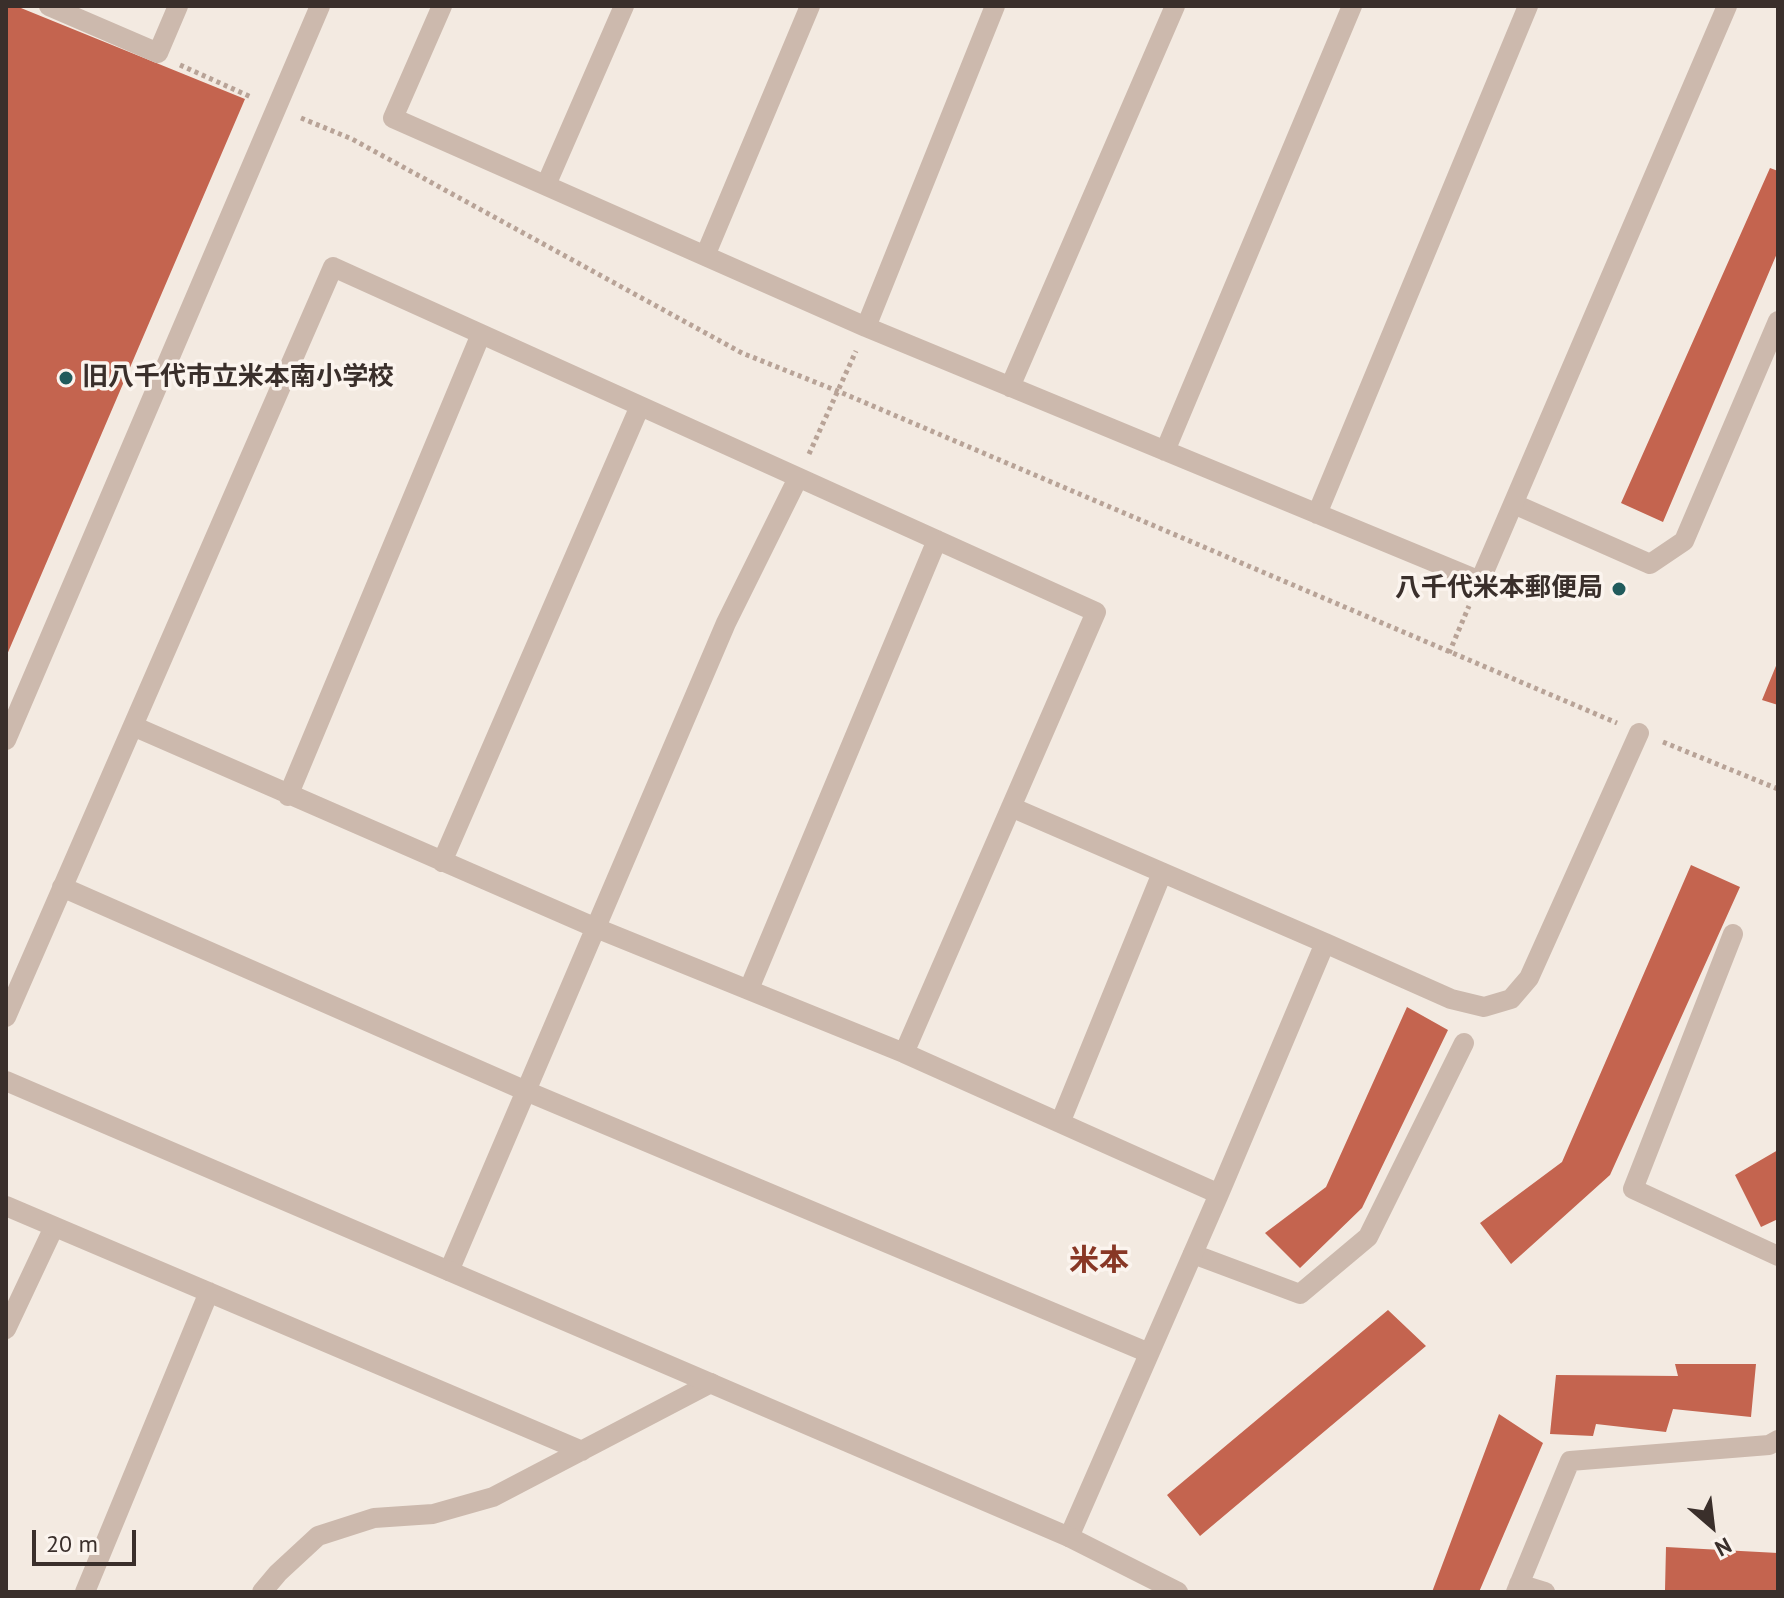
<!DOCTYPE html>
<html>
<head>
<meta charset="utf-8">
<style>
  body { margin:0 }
  #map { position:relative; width:1784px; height:1598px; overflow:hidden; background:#f3eae1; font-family:"PT Sans",sans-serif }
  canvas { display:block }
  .frame { position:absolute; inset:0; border:8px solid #3a2f2b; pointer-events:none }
  .north { position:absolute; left:1672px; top:1486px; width:80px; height:80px; -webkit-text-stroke:6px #fbf4ee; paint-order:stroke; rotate:152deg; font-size:22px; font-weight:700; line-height:32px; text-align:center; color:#3a2f2b }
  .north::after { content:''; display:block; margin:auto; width:28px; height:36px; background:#3a2f2b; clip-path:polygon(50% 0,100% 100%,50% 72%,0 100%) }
  .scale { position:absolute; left:32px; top:1530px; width:104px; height:36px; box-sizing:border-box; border:4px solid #3a2f2b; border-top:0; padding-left:10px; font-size:24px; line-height:28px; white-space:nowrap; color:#3a2f2b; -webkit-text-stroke:6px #fbf4ee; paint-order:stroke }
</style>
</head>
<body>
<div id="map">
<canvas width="1784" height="1598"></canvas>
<div class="frame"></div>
<div class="north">N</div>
<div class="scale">20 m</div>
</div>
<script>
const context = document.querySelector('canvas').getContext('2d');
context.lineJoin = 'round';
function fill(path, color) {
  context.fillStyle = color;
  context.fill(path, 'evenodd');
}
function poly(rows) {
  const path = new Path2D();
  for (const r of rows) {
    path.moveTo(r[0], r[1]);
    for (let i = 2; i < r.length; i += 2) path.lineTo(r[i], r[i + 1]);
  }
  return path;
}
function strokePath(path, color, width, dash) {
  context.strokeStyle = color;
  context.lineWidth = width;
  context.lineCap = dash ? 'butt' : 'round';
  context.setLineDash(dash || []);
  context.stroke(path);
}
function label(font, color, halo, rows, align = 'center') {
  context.font = font + ' "PT Sans","Noto Sans JP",sans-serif';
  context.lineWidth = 7;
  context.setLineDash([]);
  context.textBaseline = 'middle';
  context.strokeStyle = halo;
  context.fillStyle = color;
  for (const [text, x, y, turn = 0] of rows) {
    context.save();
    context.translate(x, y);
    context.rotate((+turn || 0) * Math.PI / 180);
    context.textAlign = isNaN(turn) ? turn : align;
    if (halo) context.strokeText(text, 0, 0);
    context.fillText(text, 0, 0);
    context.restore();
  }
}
fill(poly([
  [6,6,16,6,245,99,6,657],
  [1770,168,1778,171,1778,251,1663,522,1621,503],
  [1778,661,1778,705,1762,700],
  [1691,865,1740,887,1610,1175,1511,1264,1480,1223,1562,1162],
  [1407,1007,1448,1030,1362,1208,1300,1268,1265,1233,1326,1187],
  [1778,1150,1778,1219,1761,1227,1735,1175],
  [1388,1310,1426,1346,1200,1536,1167,1495],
  [1675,1364,1756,1364,1751,1417,1673,1409,1666,1432,1596,1424,1593,1436,1550,1434,1556,1375,1678,1376],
  [1499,1414,1543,1443,1479,1592,1432,1592],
  [1666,1547,1778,1553,1778,1592,1665,1590]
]), '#c4644f');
strokePath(poly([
  [180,65,251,97],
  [301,118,352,139,742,353,840,392,1617,723],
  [809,454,856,351],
  [1449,653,1469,606],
  [1663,742,1778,789]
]), '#b8a397', 5, [4, 4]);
strokePath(poly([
  [1514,504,1650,564,1684,541,1778,321],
  [1733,934,1633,1189,1778,1256],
  [1193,1254,1300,1294,1368,1237,1464,1043],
  [6,1329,54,1227],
  [1519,1584,1545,1592],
  [1516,1592,1570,1461,1769,1445,1778,1440]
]), '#ccb9ad', 20);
strokePath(poly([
  [49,6,158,53,178,6],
  [442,6,393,118,866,327,1480,581,1727,6],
  [546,185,624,6],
  [705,256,810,6],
  [866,327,995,6],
  [1010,387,1175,6],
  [1165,451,1352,6],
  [1317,514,1528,6],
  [133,726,596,928,904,1053,1219,1194],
  [288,796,481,334],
  [1011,807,1325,943],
  [442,862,640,406],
  [62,887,526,1091,1149,1353],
  [749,989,937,540],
  [6,1017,333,267,1096,612,904,1053],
  [1060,1123,1162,873],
  [6,1206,582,1451],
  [449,1271,726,623,798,478],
  [1069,1537,1219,1194,1325,943,1451,999,1484,1007,1511,999,1529,978,1639,733],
  [85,1592,209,1292],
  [262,1592,278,1573,318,1536,374,1518,433,1514,493,1497,711,1383]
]), '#ccb9ad', 20);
strokePath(poly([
  [6,740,320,6],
  [6,1081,1069,1537,1178,1592]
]), '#ccb9ad', 20);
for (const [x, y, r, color] of [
  [66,378,8,"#215b5c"],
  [1619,589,8,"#215b5c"]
]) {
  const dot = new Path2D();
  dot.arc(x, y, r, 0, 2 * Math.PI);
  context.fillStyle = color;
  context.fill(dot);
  strokePath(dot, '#fbf4ee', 3);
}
label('bold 26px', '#3a2f2b', '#fbf4ee', [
  ["旧八千代市立米本南小学校",82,378],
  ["八千代米本郵便局",1603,589,"right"]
], 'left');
label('bold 30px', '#883725', '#fbf4ee', [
  ["米本",1099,1261]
]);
</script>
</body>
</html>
